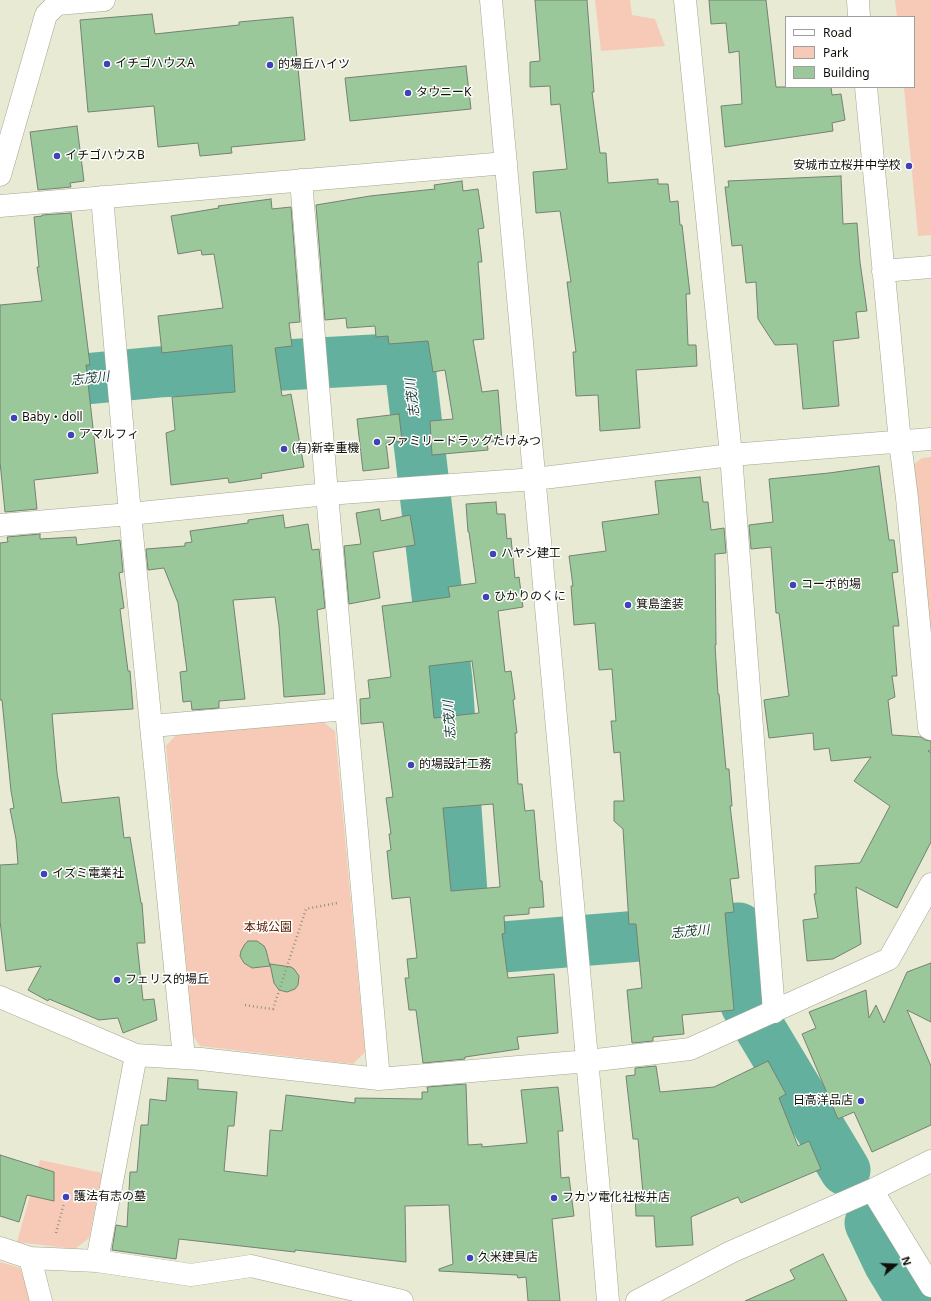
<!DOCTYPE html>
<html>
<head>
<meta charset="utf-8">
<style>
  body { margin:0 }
  #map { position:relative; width:931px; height:1301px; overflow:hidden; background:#e8ead3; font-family:"Noto Sans",sans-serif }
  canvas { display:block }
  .legend { position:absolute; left:785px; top:16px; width:130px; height:72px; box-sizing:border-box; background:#fff; border:1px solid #9f9f9d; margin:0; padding:5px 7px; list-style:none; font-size:12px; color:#101009 }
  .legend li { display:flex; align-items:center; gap:8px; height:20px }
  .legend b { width:20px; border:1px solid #9f9f9d }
  .north { position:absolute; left:875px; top:1245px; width:40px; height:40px; -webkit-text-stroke:3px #fff; paint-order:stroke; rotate:71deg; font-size:11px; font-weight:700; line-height:16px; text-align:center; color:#101009 }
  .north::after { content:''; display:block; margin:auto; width:14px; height:18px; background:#101009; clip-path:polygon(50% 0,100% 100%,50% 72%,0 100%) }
</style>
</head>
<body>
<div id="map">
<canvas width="931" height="1301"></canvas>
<ul class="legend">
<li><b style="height:5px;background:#fff"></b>Road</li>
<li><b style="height:11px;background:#f6cab7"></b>Park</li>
<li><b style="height:11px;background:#9bc89a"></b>Building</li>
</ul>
<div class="north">N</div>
</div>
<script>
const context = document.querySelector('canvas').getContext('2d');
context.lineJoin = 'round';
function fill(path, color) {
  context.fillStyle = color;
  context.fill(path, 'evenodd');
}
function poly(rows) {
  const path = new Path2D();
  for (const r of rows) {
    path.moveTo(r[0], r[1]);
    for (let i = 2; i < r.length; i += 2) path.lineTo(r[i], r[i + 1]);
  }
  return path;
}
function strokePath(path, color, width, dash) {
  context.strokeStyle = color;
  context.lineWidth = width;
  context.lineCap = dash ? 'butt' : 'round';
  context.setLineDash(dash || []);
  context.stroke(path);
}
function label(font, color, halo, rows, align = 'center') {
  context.font = font + ' "Noto Sans","Noto Sans JP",sans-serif';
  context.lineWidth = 3;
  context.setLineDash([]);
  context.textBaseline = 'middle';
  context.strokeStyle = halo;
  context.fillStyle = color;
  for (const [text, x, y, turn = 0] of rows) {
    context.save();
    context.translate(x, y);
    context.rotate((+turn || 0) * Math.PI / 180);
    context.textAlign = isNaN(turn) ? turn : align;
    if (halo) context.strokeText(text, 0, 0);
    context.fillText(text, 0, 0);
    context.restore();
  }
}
fill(poly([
  [595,0,630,0,632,15,655,19,665,46,601,51],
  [895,0,931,0,931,235,918,236,904,87,914,87,914,17,897,17],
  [931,457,931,666,913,465,922,458],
  [323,722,335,731,365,1052,353,1064,200,1046,193,1035,166,746,176,735],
  [40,1160,102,1173,89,1238,75,1249,17,1242],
  [0,1262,20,1268,32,1301,0,1301]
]), '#f6cab7');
strokePath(poly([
  [0,387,158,372,409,358,447,680,466,950,739,928,746,1005,845,1170],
  [870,1223,889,1263,912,1301]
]), '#64b09e', 51);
const building = poly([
  [535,0,587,0,594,92,592,92,600,153,606,153,608,183,658,179,658,184,668,184,670,202,678,201,680,225,682,225,690,294,686,294,688,345,696,345,697,366,636,370,640,428,600,431,598,395,576,396,573,352,576,352,567,282,571,282,560,211,536,213,533,172,567,169,560,104,551,105,550,86,530,87,530,62,540,61,535,0],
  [709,0,766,0,776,87,831,87,832,95,841,94,845,120,832,123,833,131,725,147,721,106,742,104,739,51,729,53,726,23,711,24,709,0],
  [152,14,155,34,239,25,239,22,293,17,305,140,231,147,232,153,200,156,198,143,158,147,154,106,88,112,80,20,152,14],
  [466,66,471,109,350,121,345,78,466,66],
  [77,126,84,181,70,183,71,187,38,190,30,132,77,126],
  [841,176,843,224,857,223,860,262,867,311,856,312,859,338,833,341,839,406,803,409,797,344,775,345,758,319,756,282,746,283,742,245,732,246,725,187,729,187,728,181,841,176],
  [462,181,463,191,478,189,484,228,478,229,482,262,478,262,484,339,473,340,482,392,498,390,502,441,487,442,488,450,432,455,430,421,453,419,445,370,433,372,428,341,389,344,388,336,376,337,375,326,347,328,346,318,325,320,316,205,370,196,435,189,434,185,462,181],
  [271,199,272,209,291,207,300,322,289,323,292,346,275,348,282,396,291,394,304,467,261,474,262,478,229,483,228,478,171,485,166,433,175,430,172,397,235,392,232,345,162,353,158,316,223,308,214,254,202,255,201,250,178,254,171,216,219,208,218,206,271,199],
  [71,213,90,365,86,365,98,473,34,480,37,509,5,512,0,462,0,305,42,301,37,267,39,267,34,217,42,216,42,215,71,213],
  [399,414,402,441,386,443,389,468,363,471,357,419,399,414],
  [879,466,889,540,894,540,898,572,892,573,899,626,893,626,897,676,892,676,895,697,888,700,892,735,921,737,925,740,931,741,931,751,928,751,931,753,931,842,897,908,856,887,861,944,833,959,807,961,803,920,818,918,814,894,816,894,815,866,860,863,890,806,854,781,871,757,831,761,829,748,814,750,813,733,769,738,764,700,789,696,779,613,776,613,771,547,751,549,749,525,773,522,769,479,829,473,879,466],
  [700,477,703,502,708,502,711,530,724,528,726,553,715,554,716,645,715,645,718,694,719,694,726,769,729,769,732,806,730,806,739,878,730,879,734,912,725,913,734,1010,682,1015,684,1034,653,1037,653,1041,632,1043,627,990,642,988,636,924,629,924,623,829,614,821,614,801,624,801,620,752,614,753,611,721,616,721,612,669,599,670,595,623,574,625,571,586,573,586,569,556,606,551,602,522,659,514,655,481,700,477],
  [496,502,497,514,505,514,507,539,511,538,515,578,519,577,523,607,498,611,505,672,511,671,515,699,513,700,517,733,515,733,518,784,522,784,525,811,534,810,540,881,542,881,544,907,529,908,529,914,504,916,505,933,502,934,508,978,554,974,558,1033,517,1037,519,1049,465,1057,465,1059,423,1063,416,1010,409,1010,405,978,409,978,407,959,417,958,410,897,392,899,387,851,391,850,389,834,391,834,386,798,393,797,383,722,361,724,360,699,370,698,368,680,391,677,382,606,450,597,448,587,476,583,469,532,468,532,466,504,496,502],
  [472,661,479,713,434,718,429,666,472,661],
  [493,804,500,887,451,891,443,808,493,804],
  [379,509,381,521,410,515,415,545,373,552,380,598,349,604,344,546,361,544,356,513,379,509],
  [283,515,285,528,308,524,312,550,319,549,325,608,317,610,325,694,284,697,279,626,275,597,233,600,245,699,219,701,219,708,192,710,191,701,183,702,180,672,187,671,178,603,164,568,148,570,146,549,185,546,185,543,192,542,190,531,248,523,248,520,283,515],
  [40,534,40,539,76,537,77,545,120,540,123,572,119,573,124,608,120,609,128,671,130,671,133,709,52,714,57,773,62,803,119,797,124,838,130,837,141,903,142,903,145,943,137,943,143,1000,154,999,157,1020,123,1033,118,1018,99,1020,49,999,48,1001,28,990,41,966,6,971,0,921,0,865,18,864,16,839,10,809,14,808,11,791,2,700,0,700,0,543,8,542,7,537,40,534],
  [248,941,257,941,264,946,266,950,270,966,252,968,244,963,240,956,241,951,245,944,248,941],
  [931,963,931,1022,907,1010,931,1066,931,1125,872,1152,854,1112,838,1119,802,1034,816,1028,809,1012,866,990,869,1018,876,1005,884,1023,907,972,931,963],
  [270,964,291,967,294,969,299,976,298,985,295,989,287,992,279,990,274,983,270,964],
  [768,1061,786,1094,779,1098,798,1146,809,1141,821,1169,741,1203,738,1197,691,1217,693,1245,656,1247,654,1216,636,1216,635,1193,643,1193,638,1139,633,1139,626,1076,635,1075,635,1068,656,1066,660,1092,714,1087,768,1061],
  [168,1078,198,1080,198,1089,237,1092,234,1126,228,1126,224,1171,267,1176,270,1130,282,1131,286,1095,355,1103,355,1098,422,1099,422,1092,428,1092,427,1087,466,1084,468,1145,482,1144,482,1147,527,1143,521,1090,558,1087,563,1131,558,1131,561,1178,569,1177,574,1216,552,1219,560,1301,528,1301,526,1277,518,1278,517,1275,439,1271,439,1269,453,1264,449,1205,405,1206,406,1262,295,1250,295,1252,179,1239,176,1259,112,1250,116,1225,127,1227,130,1172,137,1172,141,1125,148,1125,150,1099,166,1101,168,1078],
  [0,1155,54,1172,54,1201,27,1195,19,1222,0,1216,0,1155],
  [823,1254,847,1301,745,1301,795,1279,790,1270,823,1254]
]);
fill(building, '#9bc89a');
strokePath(building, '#738272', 1);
const minor = poly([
  [491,0,599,1191,608,1301],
  [685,0,731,455,774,1012],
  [858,0,859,17],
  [866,87,900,442,907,498,929,728,931,729],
  [0,175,46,15,57,4,104,0],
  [301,180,327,494,379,1079],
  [102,197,130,514,184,1058],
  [0,206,506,163],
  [883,271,931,267],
  [0,525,130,514,327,494,535,479,731,455,931,439],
  [152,726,346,709],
  [0,997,136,1055,201,1059,379,1079,588,1061,690,1049,889,959,931,884],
  [872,1190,931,1286],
  [0,1248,30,1258,97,1261,191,1275,251,1266,402,1301],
  [30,1258,41,1301],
  [97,1261,136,1055],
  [637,1301,731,1252,872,1190,931,1161]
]);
strokePath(minor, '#a4a691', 23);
strokePath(poly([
  [245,1005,257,1007,273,1009,306,909,337,903],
  [56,1233,64,1203]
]), '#919282', 2.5, [1, 3]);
strokePath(minor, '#fff', 22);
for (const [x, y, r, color] of [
  [107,64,4,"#4042b7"],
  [270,65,4,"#4042b7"],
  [408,93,4,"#4042b7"],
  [57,156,4,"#4042b7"],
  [909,166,4,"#4042b7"],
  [14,418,4,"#4042b7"],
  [71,435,4,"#4042b7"],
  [377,442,4,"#4042b7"],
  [284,449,4,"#4042b7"],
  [493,554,4,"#4042b7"],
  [793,585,4,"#4042b7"],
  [486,597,4,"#4042b7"],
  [628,605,4,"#4042b7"],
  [411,765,4,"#4042b7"],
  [44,874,4,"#4042b7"],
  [117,980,4,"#4042b7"],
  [861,1101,4,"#4042b7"],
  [66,1197,4,"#4042b7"],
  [554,1198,4,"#4042b7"],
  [470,1258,4,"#4042b7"]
]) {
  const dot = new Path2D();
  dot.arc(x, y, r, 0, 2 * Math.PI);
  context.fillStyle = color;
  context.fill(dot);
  strokePath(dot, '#fff', 1.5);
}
label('12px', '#101009', '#fff', [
  ["イチゴハウスA",115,64],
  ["的場丘ハイツ",278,65],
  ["タウニーK",416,93],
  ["イチゴハウスB",65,156],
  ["安城市立桜井中学校",901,166,"right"],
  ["Baby・doll",22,418],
  ["アマルフィ",79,435],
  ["ファミリードラッグたけみつ",385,442],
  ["(有)新幸重機",292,449],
  ["ハヤシ建工",501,554],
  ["コーポ的場",801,585],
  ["ひかりのくに",494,597],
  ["箕島塗装",636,605],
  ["的場設計工務",419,765],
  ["イズミ電業社",52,874],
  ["フェリス的場丘",125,980],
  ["日高洋品店",853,1101,"right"],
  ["護法有志の墓",74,1197],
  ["フカツ電化社桜井店",562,1198],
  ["久米建具店",478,1258]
], 'left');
label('12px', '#582205', '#fff', [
  ["本城公園",268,928]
]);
label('italic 13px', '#173b33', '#fff', [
  ["志茂川",90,379,-6],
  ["志茂川",413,398,-97],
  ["志茂川",450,720,-94],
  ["志茂川",690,932,-5]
]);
</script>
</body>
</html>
